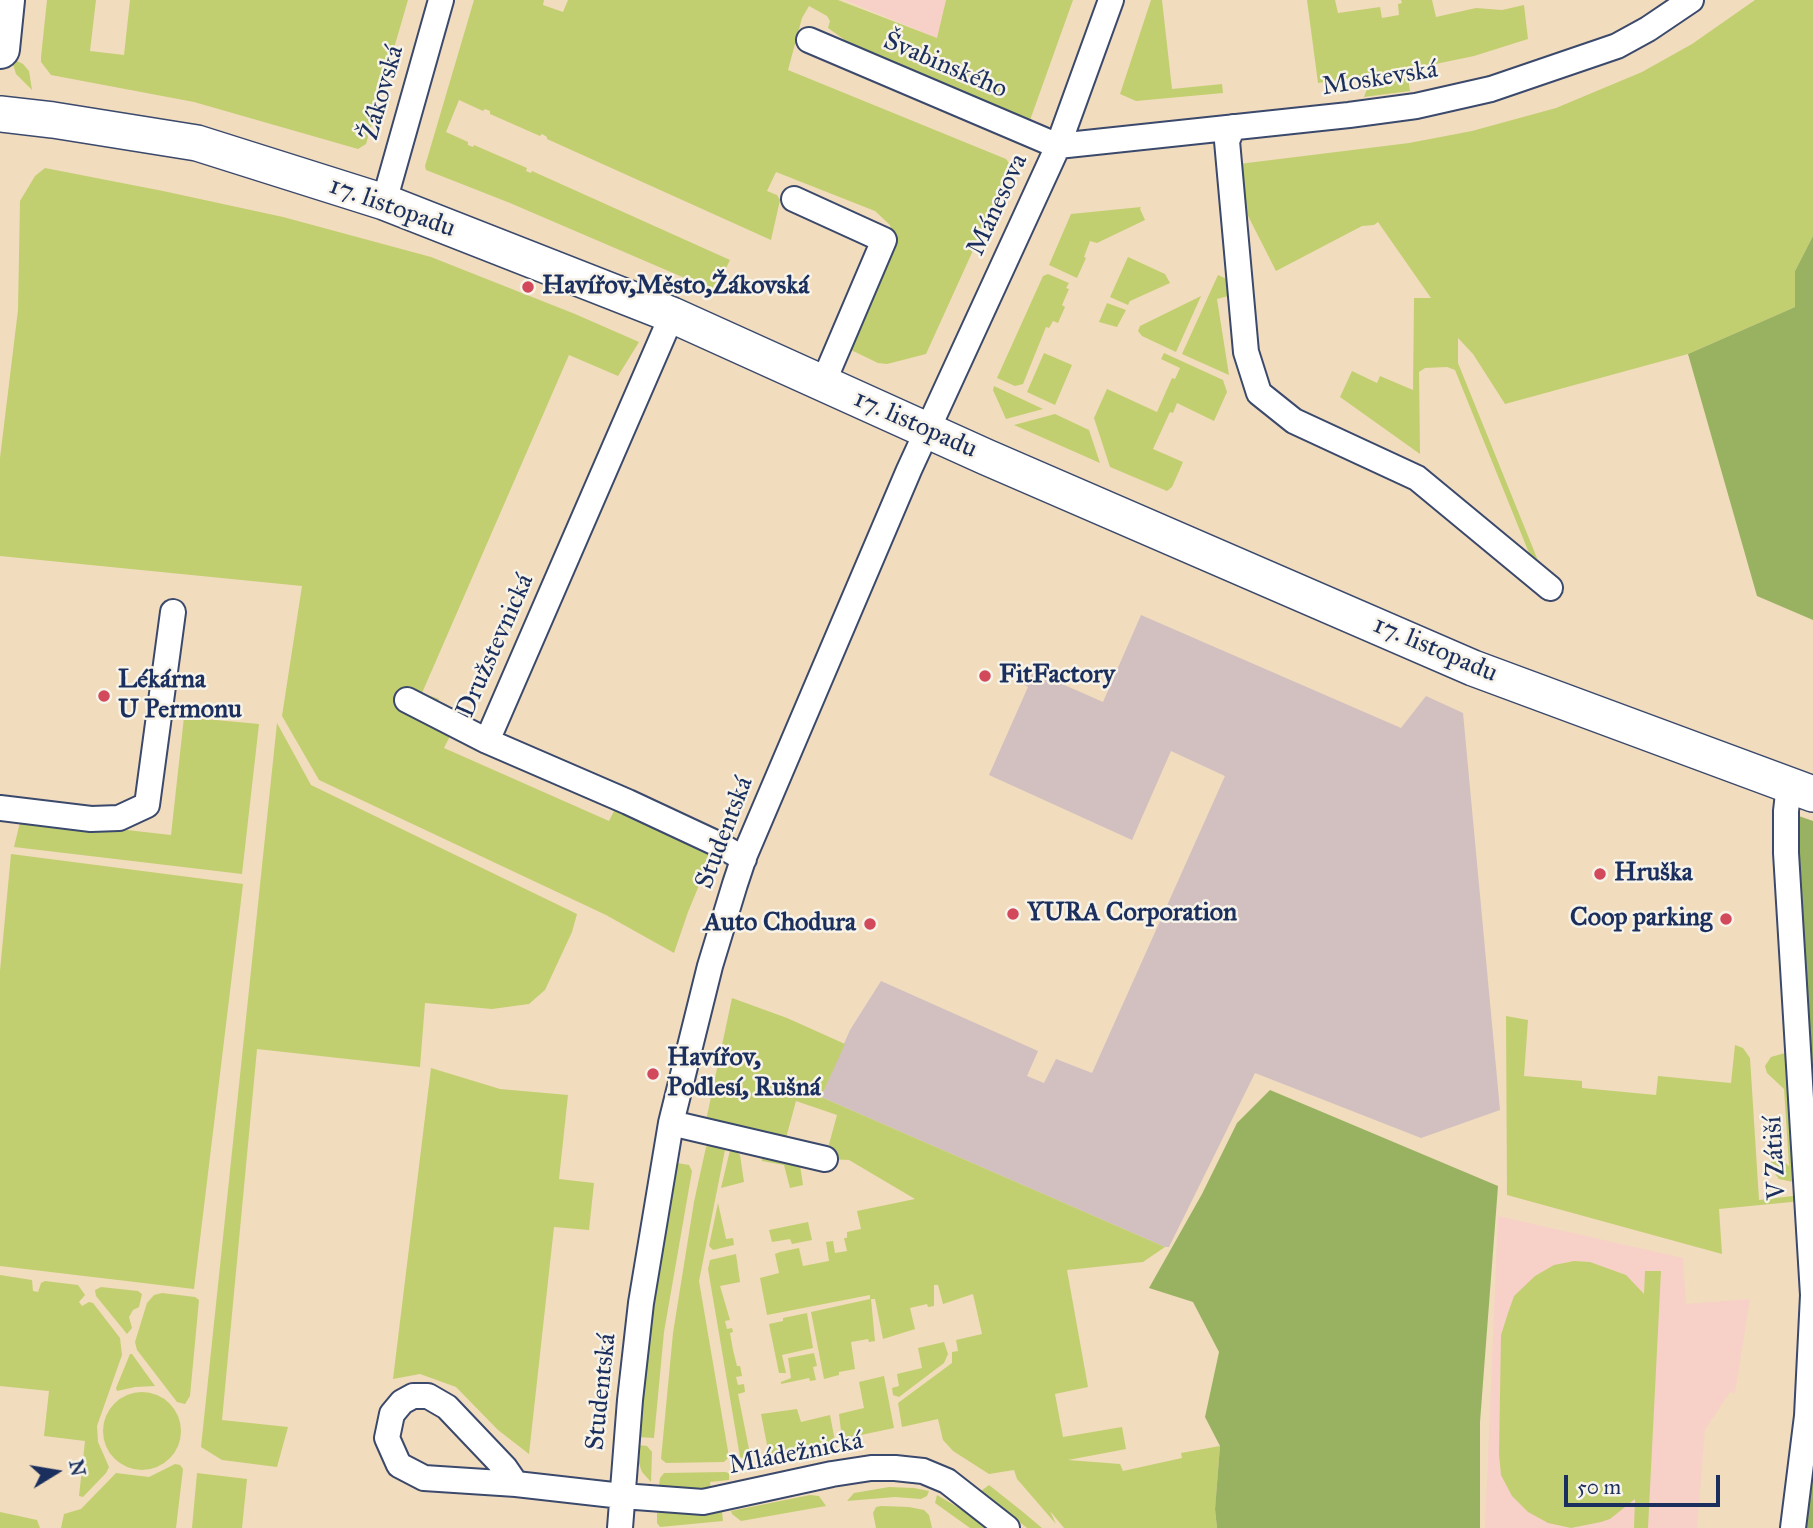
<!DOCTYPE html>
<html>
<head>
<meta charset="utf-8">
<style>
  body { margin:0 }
  #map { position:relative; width:1813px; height:1528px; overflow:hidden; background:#f1dcbd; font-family:"IM FELL Great Primer",serif }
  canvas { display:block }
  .north { position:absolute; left:21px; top:1437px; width:70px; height:70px; -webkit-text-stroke:5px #f7f3e8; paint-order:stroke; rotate:79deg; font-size:19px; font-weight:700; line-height:28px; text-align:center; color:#1b2f5e }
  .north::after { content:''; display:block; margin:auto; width:24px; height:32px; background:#1b2f5e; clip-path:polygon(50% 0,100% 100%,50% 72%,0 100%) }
  .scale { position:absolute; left:1564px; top:1475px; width:156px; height:32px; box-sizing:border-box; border:4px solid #1b2f5e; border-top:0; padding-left:9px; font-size:21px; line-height:24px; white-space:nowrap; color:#1b2f5e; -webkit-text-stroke:5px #f7f3e8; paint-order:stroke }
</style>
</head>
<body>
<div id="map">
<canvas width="1813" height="1528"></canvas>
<div class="north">N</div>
<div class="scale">50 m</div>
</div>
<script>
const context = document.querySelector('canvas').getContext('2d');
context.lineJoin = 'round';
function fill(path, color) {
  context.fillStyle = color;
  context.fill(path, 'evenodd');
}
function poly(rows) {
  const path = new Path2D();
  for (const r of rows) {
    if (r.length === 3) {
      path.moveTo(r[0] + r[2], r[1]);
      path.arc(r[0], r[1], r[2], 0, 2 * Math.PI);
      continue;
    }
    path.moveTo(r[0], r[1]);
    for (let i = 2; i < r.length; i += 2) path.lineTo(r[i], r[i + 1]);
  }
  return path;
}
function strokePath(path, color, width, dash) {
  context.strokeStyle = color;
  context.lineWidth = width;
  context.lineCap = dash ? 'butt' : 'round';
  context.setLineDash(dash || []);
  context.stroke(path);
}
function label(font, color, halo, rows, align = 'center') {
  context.font = font + ' "IM FELL Great Primer",serif';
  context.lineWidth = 5;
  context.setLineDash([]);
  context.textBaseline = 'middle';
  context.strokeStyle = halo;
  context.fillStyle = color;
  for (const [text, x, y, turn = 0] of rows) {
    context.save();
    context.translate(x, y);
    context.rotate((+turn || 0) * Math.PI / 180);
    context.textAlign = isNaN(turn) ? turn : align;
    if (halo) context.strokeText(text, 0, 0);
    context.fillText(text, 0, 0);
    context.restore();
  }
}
fill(poly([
  [845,0,946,0,937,38],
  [1498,1216,1683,1258,1686,1304,1750,1299,1735,1393,1730,1392,1705,1430,1697,1528,1485,1528]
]), '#f7d1c8');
fill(poly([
  [1141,615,1401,728,1426,696,1463,713,1500,1110,1421,1138,1255,1073,1169,1247,1165,1247,821,1097,850,1030,881,981,1038,1051,1027,1076,1044,1083,1056,1059,1092,1073,1225,776,1171,751,1132,840,989,775,1028,687,1022,683,1028,669,1103,702]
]), '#d2bfc0');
fill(poly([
  [47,0,96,0,90,51,124,55,130,0,408,0,366,144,358,149,194,102,51,75,41,62,41,57],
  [474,0,544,0,543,5,563,12,568,0,838,0,937,38,946,0,1073,0,1029,123,873,60,828,28,830,21,827,16,809,6,802,18,788,70,1006,159,1010,164,1010,169,926,354,887,364,878,363,851,350,893,252,894,245,890,225,875,211,776,172,767,191,777,195,780,200,771,240,547,139,547,137,542,134,540,136,490,114,490,111,485,109,483,111,459,100,446,132,468,142,468,145,473,147,474,145,527,168,526,171,531,173,532,171,730,260,715,291,510,203,426,170,425,166],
  [1151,0,1162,0,1172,89,1222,84,1223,93,1136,101,1120,94],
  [1307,0,1335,0,1338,13,1380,7,1382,18,1399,15,1398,4,1402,3,1401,0,1432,0,1436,17,1476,8,1502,10,1524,5,1528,39,1474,56,1397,72,1318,83],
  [1755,0,1813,0,1813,236,1795,271,1795,307,1688,354,1505,404,1473,354,1458,338,1458,363,1541,568,1533,563,1529,553,1455,370,1447,367,1425,368,1419,372,1420,454,1340,397,1352,371,1377,383,1380,376,1413,390,1414,298,1431,298,1378,222,1374,225,1362,226,1276,271,1242,204,1239,164,1409,143,1472,131,1556,108,1642,72,1692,44],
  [11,58,23,64,29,71,32,90,16,74],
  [1408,78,1410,91,1364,97,1368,86],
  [45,168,163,191,283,217,431,257,575,314,639,342,618,376,569,355,422,693,439,699,430,721,451,734,444,748,609,821,614,811,618,809,714,849,688,912,674,953,606,915,319,780,282,716,302,586,0,556,0,458,18,310,20,201,35,176],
  [1141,207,1140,209,1145,220,1097,243,1090,241,1084,257,1086,258,1077,278,1049,265,1071,214],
  [1128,257,1165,274,1170,283,1130,301,1128,305,1110,297],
  [1048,274,1069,283,1066,288,1069,289,1062,305,1065,307,1058,323,1053,321,1049,328,1046,327,1023,384,1015,386,997,378,1043,276],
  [1218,275,1231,281,1232,295,1217,299,1229,375,1182,354],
  [1201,296,1176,352,1142,336,1138,331,1140,326],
  [1107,303,1126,310,1117,327,1099,322],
  [1044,353,1072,365,1055,405,1027,392],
  [1164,353,1223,380,1227,392,1214,421,1177,403,1173,413,1170,412,1153,449,1183,462,1172,487,1167,491,1110,467,1094,418,1107,389,1157,412,1172,378,1175,379,1180,368,1161,359],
  [994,386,1043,409,1006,419,993,390],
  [1055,414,1089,430,1100,463,1014,425],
  [184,717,259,724,242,874,14,847,21,818,171,835],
  [277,723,311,785,577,914,572,932,545,990,529,1004,492,1009,425,1003,420,1067,257,1049,222,1420,288,1427,277,1467,222,1460,201,1447],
  [11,854,243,884,194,1289,0,1266,0,971],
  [732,998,787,1018,845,1044,821,1097,1165,1247,1143,1262,1067,1270,1088,1387,1055,1394,1063,1437,1122,1427,1126,1449,1068,1460,1120,1464,1123,1471,1182,1458,1181,1453,1220,1446,1215,1509,1217,1528,1064,1528,1050,1511,1056,1524,1017,1479,1014,1470,989,1474,953,1451,943,1440,938,1419,902,1427,898,1403,952,1363,952,1352,958,1351,956,1340,982,1334,973,1294,943,1304,938,1285,934,1285,934,1306,928,1307,927,1304,910,1308,915,1329,883,1339,875,1299,871,1299,875,1341,869,1342,868,1339,851,1342,855,1369,839,1372,839,1375,824,1379,811,1312,870,1299,870,1295,767,1315,760,1278,779,1273,775,1254,780,1252,799,1248,803,1266,829,1261,826,1242,833,1241,835,1253,847,1251,844,1238,847,1238,847,1232,861,1229,857,1211,915,1199,849,1160,825,1159,837,1115,796,1101,783,1149,704,1130],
  [1506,1016,1528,1020,1524,1076,1582,1081,1582,1088,1656,1095,1658,1076,1731,1083,1735,1045,1743,1048,1750,1058,1759,1200,1793,1196,1793,1182,1779,1179,1772,1170,1770,1150,1789,1166,1784,1089,1767,1073,1765,1066,1771,1057,1785,1053,1784,1039,1796,1040,1802,1201,1719,1209,1722,1254,1507,1195],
  [431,1068,500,1089,568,1095,559,1179,594,1183,589,1230,554,1227,529,1454,498,1430,456,1387,420,1374,393,1379],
  [710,1144,725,1150,699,1281,729,1457,724,1462,666,1463,661,1459,673,1333,694,1202,706,1147],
  [733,1149,740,1155,744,1182,721,1188,730,1150],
  [762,1155,800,1165,803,1185,790,1188,784,1165,762,1161],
  [677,1163,689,1165,692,1171,664,1332,654,1438,637,1437,656,1269],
  [718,1203,726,1239,733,1238,734,1245,713,1250,709,1246],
  [808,1222,812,1240,792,1244,790,1239,772,1242,769,1230],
  [736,1254,740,1282,720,1286,730,1320,725,1321,727,1329,732,1328,733,1332,730,1333,733,1350,737,1366,740,1366,742,1376,736,1377,738,1385,744,1384,745,1392,738,1394,751,1459,745,1460,740,1457,708,1269,710,1260],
  [1574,1261,1590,1262,1626,1275,1644,1294,1645,1271,1661,1271,1648,1528,1634,1528,1635,1499,1610,1519,1601,1522,1571,1528,1548,1523,1528,1512,1512,1496,1501,1475,1499,1454,1501,1335,1508,1313,1514,1296,1535,1276,1554,1265],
  [0,1275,32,1280,33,1291,38,1292,41,1283,45,1281,78,1285,85,1295,79,1302,82,1306,89,1302,93,1303,120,1338,122,1355,97,1426,98,1442,109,1467,106,1473,83,1497,79,1496,85,1441,44,1436,49,1391,0,1386],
  [101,1287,138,1291,142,1294,139,1307,133,1310,129,1317,132,1328,127,1334,96,1296,95,1290],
  [162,1293,195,1297,199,1300,190,1396,185,1404,177,1402,137,1350,135,1342,147,1303,154,1295],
  [807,1313,813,1348,782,1355,786,1373,779,1373,769,1324,783,1321,783,1318],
  [944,1342,948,1354,944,1363,899,1397,893,1395,892,1388,899,1386,897,1374,922,1368,918,1348],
  [814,1353,817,1366,813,1367,816,1380,810,1381,809,1378,781,1384,781,1382,791,1378,788,1358],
  [130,1354,132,1354,155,1386,135,1387,117,1391,116,1388],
  [884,1376,894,1428,842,1439,839,1414,864,1408,859,1382],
  [142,1431,39],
  [797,1409,801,1422,830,1415,835,1441,769,1455,761,1414],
  [637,1445,647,1446,652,1452,651,1482,642,1472,637,1458],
  [175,1464,180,1465,183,1469,176,1528,61,1528,64,1514,81,1509,116,1473,149,1477],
  [725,1472,729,1473,729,1480,710,1482,711,1489,659,1486,660,1478,664,1473],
  [197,1473,247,1479,242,1528,192,1528],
  [989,1485,1023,1512,1042,1528,1027,1528,981,1491],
  [889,1487,914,1488,929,1491,927,1496,921,1499,895,1497,847,1501,854,1493],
  [810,1495,819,1496,826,1506,741,1521,732,1514,731,1511],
  [937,1495,959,1508,986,1528,970,1528,935,1503],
  [881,1506,909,1507,924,1510,929,1515,932,1528,876,1528,873,1513,876,1507],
  [0,1512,37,1520,40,1528,0,1528],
  [666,1512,722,1512,723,1521,660,1527,657,1523,657,1513]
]), '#c2cf70');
fill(poly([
  [1813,236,1813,620,1757,596,1688,354,1795,307,1795,271],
  [1793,814,1813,821,1813,1528,1793,1528,1807,1290],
  [1270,1090,1498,1186,1480,1422,1480,1528,1217,1528,1215,1509,1220,1446,1205,1417,1219,1352,1193,1302,1149,1288,1202,1194,1237,1123]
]), '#99b262');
const street = poly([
  [809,40,1058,146,1349,115,1416,106,1491,89,1617,46,1648,29,1691,0],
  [1233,127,1227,141,1246,352,1259,393,1294,421,1417,478,1550,588],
  [794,199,884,240,823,383],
  [384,202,441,0],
  [407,700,487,741,628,802,720,845,744,859],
  [487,741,672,315],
  [1789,785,1786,811,1786,853,1813,1295,1807,1416,1793,1528],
  [0,808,91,819,119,818,147,805,173,612],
  [671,1123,825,1159],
  [516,1484,505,1468,447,1407,428,1396,413,1396,402,1402,392,1414,387,1438,399,1465,424,1478,516,1484,622,1496,703,1502,832,1474,871,1468,895,1468,923,1471,947,1481,1007,1528],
  [620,1528,630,1400,641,1303,671,1123,710,966,735,884,744,857,909,470,1058,146,1111,0]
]);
const secondary = poly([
  [0,114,53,120,197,143,384,202,672,315,986,457,1473,668,1813,794]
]);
const primary = poly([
  [0,49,5,0]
]);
strokePath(street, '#3b496c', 28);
strokePath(secondary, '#3b496c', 38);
strokePath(primary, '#3b496c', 42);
strokePath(street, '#fff', 24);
strokePath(secondary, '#fff', 35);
strokePath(primary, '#fff', 38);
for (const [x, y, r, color] of [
  [528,287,7,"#d1495b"],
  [985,676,7,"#d1495b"],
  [104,696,7,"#d1495b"],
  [1600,874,7,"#d1495b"],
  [1013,914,7,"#d1495b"],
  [1726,919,7,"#d1495b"],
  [870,924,7,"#d1495b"],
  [653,1074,7,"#d1495b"]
]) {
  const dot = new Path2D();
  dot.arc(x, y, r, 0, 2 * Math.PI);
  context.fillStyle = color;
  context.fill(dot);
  strokePath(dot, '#f7f3e8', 2.5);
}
label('26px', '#1b2f5e', '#f7f3e8', [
  ["Švabinského",945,66,23],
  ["Moskevská",1380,79,-9],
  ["Žákovská",383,93,-74],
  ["Mánesova",998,205,-65],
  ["17. listopadu",392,208,20],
  ["17. listopadu",915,425,24],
  ["Družstevnická",496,646,-66],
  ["17. listopadu",1435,650,23],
  ["Studentská",725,833,-69],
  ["V Zátiší",1776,1158,-93],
  ["Studentská",602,1392,-84],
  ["Mládežnická",796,1454,-11]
]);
label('bold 26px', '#1b2f5e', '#f7f3e8', [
  ["Havířov,Město,Žákovská",542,287],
  ["FitFactory",999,676],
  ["Lékárna",118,681],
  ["U Permonu",118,711],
  ["Hruška",1614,874],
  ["YURA Corporation",1027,914],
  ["Coop parking",1712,919,"right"],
  ["Auto Chodura",856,924,"right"],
  ["Havířov,",667,1059],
  ["Podlesí, Rušná",667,1089]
], 'left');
</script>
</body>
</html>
